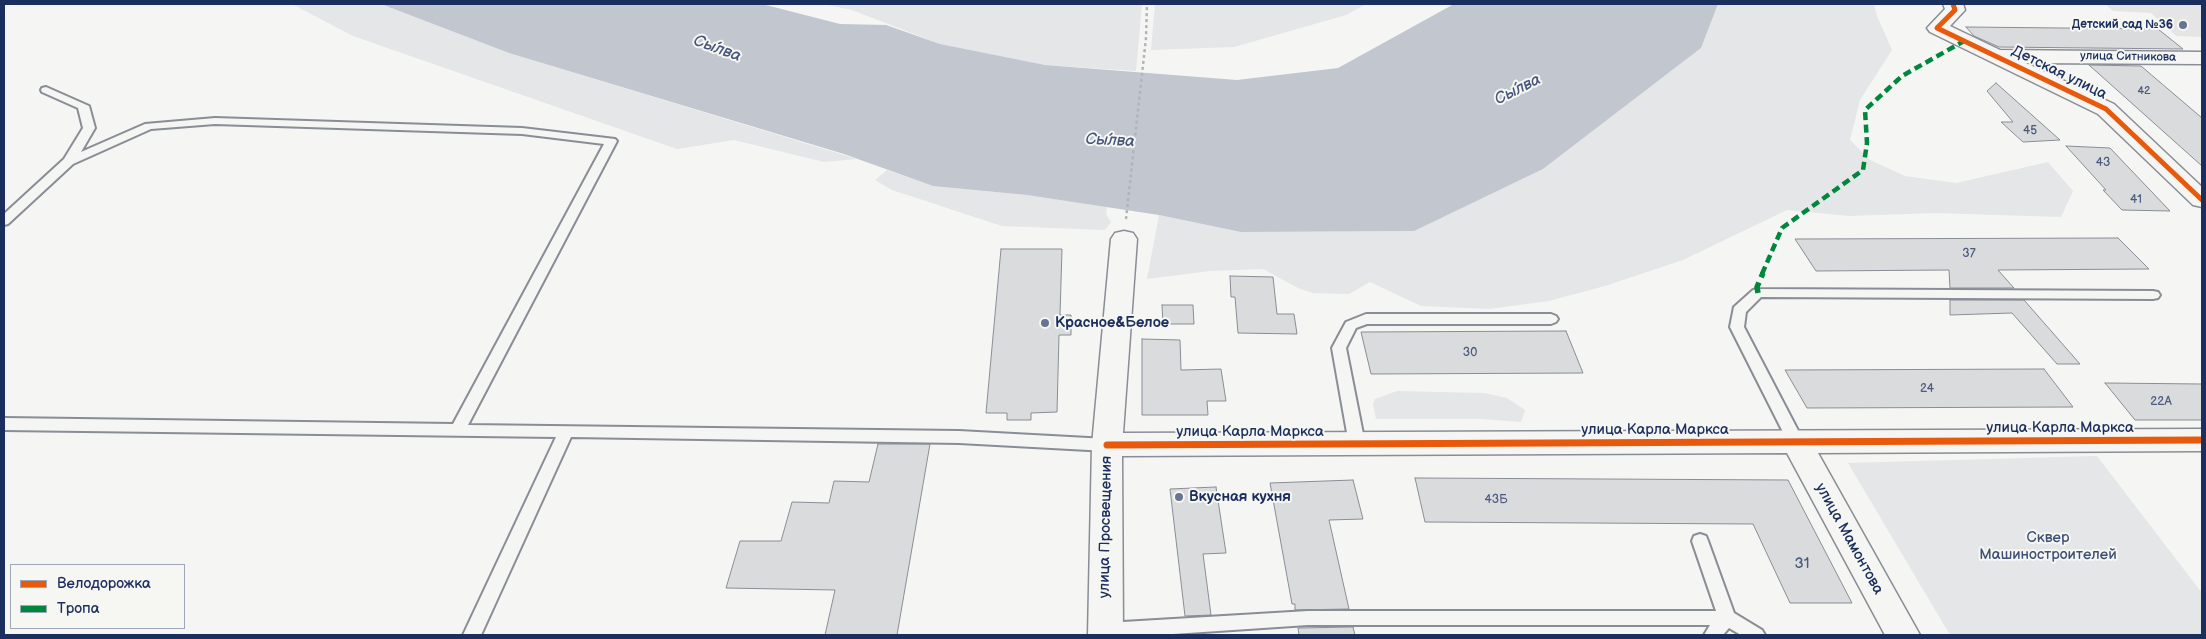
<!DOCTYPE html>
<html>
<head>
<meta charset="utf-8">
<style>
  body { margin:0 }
  #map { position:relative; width:2206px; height:639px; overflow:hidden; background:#f5f5f3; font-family:"Balsamiq Sans",sans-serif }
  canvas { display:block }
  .frame { position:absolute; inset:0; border:5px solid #1b2f5e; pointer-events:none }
  .legend { position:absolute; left:10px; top:564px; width:175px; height:65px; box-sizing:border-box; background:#f6f6f2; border:1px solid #9ea6b7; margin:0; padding:6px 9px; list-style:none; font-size:15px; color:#1b2f5e }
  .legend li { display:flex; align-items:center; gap:10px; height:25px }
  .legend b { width:25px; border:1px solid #9ea6b7 }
</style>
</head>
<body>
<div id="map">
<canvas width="2206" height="639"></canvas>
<div class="frame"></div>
<ul class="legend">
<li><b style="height:6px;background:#e8590c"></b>Велодорожка</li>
<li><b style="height:6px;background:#00873e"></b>Тропа</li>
</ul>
</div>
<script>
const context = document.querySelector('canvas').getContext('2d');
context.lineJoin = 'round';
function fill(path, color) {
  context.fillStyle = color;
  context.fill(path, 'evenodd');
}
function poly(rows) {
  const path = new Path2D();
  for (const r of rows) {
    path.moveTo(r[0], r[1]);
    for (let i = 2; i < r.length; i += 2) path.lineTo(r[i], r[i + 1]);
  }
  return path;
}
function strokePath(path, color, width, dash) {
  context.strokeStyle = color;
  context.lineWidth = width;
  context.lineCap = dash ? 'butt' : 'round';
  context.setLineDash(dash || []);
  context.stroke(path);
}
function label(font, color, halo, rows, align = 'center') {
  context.font = font + ' "Balsamiq Sans",sans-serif';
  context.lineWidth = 4;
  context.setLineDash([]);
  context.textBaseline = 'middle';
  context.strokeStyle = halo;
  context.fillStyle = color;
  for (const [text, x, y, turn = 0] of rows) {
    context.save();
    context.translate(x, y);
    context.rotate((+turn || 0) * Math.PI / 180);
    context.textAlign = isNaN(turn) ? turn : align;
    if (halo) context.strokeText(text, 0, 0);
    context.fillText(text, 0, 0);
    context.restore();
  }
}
fill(poly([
  [2105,4,2202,4,2202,37,2176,36,2151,13,2113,11]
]), '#e5e5e6');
fill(poly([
  [292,4,381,4,509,53,857,159,824,162,734,140,677,149,353,36],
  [824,4,1142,4,1136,71,1045,65,940,44,852,10],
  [1155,4,1366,4,1346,15,1234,47,1151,50],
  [1718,4,1874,4,1877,16,1892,50,1860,100,1850,140,1870,160,1905,176,1956,183,2048,162,2073,191,2061,217,1935,213,1849,216,1787,210,1683,260,1605,286,1549,301,1489,309,1421,306,1370,282,1349,294,1313,293,1298,288,1263,269,1210,271,1147,279,1159,215,1241,232,1413,231,1543,169,1701,48],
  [887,170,933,186,1027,195,1107,207,1106,214,1111,222,1105,230,1002,226,892,190,875,180],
  [1397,391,1484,393,1507,398,1525,410,1521,422,1482,419,1376,419,1373,404,1375,399],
  [2097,456,2202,593,2202,635,1950,635,1848,463]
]), '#e4e6e7');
fill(poly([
  [381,4,762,4,840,24,886,25,940,44,1045,65,1237,80,1338,68,1454,4,1718,4,1701,48,1543,169,1414,231,1241,232,1159,215,1027,195,933,186,844,154,509,53]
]), '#c1c6cf');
const building = poly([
  [1966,27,2158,29,2183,49,1999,47,1974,36,1966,27],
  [2089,65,2141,66,2202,118,2202,166,2089,65],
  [1996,83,2060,140,2023,142,2001,122,2013,122,1987,91,1996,83],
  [2066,146,2110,148,2170,211,2122,210,2103,190,2106,190,2066,146],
  [2118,238,2149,269,1998,270,2014,288,1950,288,1949,270,1816,271,1795,239,2118,238],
  [1001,249,1062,249,1060,315,1071,315,1071,335,1059,335,1057,412,1031,413,1031,420,1007,420,1007,413,986,413,1001,249],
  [1230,276,1273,277,1277,314,1294,314,1297,334,1238,333,1235,297,1231,297,1230,276],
  [1950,300,2024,300,2080,364,2057,364,2012,313,1950,315,1950,300],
  [1162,305,1193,305,1194,324,1163,324,1162,305],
  [1566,331,1583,373,1371,374,1361,332,1566,331],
  [1142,339,1180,340,1181,370,1221,369,1226,401,1207,401,1208,415,1142,415,1142,339],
  [2044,369,2073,407,1807,408,1785,370,2044,369],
  [2105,383,2202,384,2202,420,2135,420,2105,383],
  [878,444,930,444,897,635,825,635,835,590,726,588,740,541,781,541,792,502,829,503,834,481,869,482,878,444],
  [1415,478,1788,480,1852,603,1790,603,1753,524,1425,522,1415,478],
  [1353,480,1363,519,1329,520,1349,609,1295,610,1295,604,1292,604,1270,483,1353,480],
  [1216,487,1226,553,1203,554,1211,615,1185,616,1170,489,1216,487],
  [1353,627,1355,635,1299,635,1298,628,1353,627]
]);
fill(building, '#dadbdc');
strokePath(building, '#898d95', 1);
const service = poly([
  [46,87,89,106,95,128,81,152,145,124,215,118,522,128,615,139,617,141,468,425,959,431,1107,439,1112,441,1115,445,1112,449,1107,451,959,443,571,437,481,635,463,635,556,437,4,430,4,418,453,424,604,144,522,134,215,124,151,129,73,164,8,224,4,225,4,214,64,159,83,128,78,108,42,92,41,90,42,88,46,87],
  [1758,289,2153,291,2158,292,2160,295,2158,298,2153,299,1761,297,1746,312,1744,327,1804,442,1801,446,1796,448,1791,446,1788,442,1730,327,1734,307,1753,290,1758,289],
  [1366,314,1551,314,1556,316,1558,319,1556,322,1551,324,1367,324,1356,328,1346,348,1365,444,1362,448,1357,450,1352,448,1349,444,1332,348,1346,322,1366,314],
  [1700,534,1706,536,1708,541,1734,613,1762,630,1765,635,1741,635,1729,628,1723,635,1704,635,1710,625,1308,625,1158,635,1099,635,1097,631,1100,626,1106,623,1308,611,1716,611,1692,541,1694,536,1700,534]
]);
const minor = poly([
  [1943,4,1963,4,1965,10,1950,26,2000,50,2202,52,2202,64,2026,63,2114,104,2202,187,2202,207,2193,205,2098,114,1930,32,1927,28,1945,9,1943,4],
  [1124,231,1133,233,1137,239,1123,433,2202,429,2202,451,1818,453,1920,635,1885,635,1787,453,1122,456,1123,635,1088,635,1092,445,1111,239,1115,233,1124,231]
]);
strokePath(service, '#898d95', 4);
strokePath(minor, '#898d95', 3);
strokePath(poly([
  [1126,219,1146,38,1147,4]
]), '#b2b4b9', 2.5, [3, 3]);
fill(service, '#f5f5f3');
fill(minor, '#f5f5f3');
strokePath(poly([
  [1762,274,1782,228,1863,170,1867,143,1865,110,1902,76,1964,41]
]), '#00873e', 4.5, [8, 4.5]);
strokePath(poly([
  [1758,293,1757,287,1763,273]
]), '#00873e', 5.5, [11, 5.5]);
strokePath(poly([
  [1953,4,1955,10,1937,28,2106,109,2202,200]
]), '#e8590c', 5);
strokePath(poly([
  [1107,445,2202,440]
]), '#e8590c', 7);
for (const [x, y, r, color] of [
  [2183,25,5,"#677492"],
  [1045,323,5,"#677492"],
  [1179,497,5,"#677492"]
]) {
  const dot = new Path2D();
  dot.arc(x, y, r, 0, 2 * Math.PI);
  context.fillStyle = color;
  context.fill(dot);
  strokePath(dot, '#f6f6f2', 2);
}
label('11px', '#4b5a7e', null, [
  ["42",2144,91]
]);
label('bold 12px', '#1b2f5e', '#f6f6f2', [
  ["Детский сад №36",2173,25]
], 'right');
label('12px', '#1b2f5e', '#f6f6f2', [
  ["улица Ситникова",2128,57,1]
]);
label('12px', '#4b5a7e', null, [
  ["45",2030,131],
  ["43",2103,163],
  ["41",2136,200],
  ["37",1969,254],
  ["30",1470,353],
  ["24",1927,389],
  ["22А",2161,402],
  ["43Б",1496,500]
]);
label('15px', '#1b2f5e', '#f6f6f2', [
  ["Детская улица",2059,73,26],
  ["улица Карла Маркса",2060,428],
  ["улица Карла Маркса",1655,430],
  ["улица Карла Маркса",1250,432],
  ["улица Просвещения",1106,527,-89],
  ["улица Мамонтова",1849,539,61]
]);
label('bold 15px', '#1b2f5e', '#f6f6f2', [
  ["Красное&Белое",1055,323],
  ["Вкусная кухня",1189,497]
], 'left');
label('15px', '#405177', '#f6f6f2', [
  ["Сквер",2048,538],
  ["Машиностроителей",2048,555]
]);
label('15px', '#4b5a7e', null, [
  ["31",1802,564]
]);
label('italic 16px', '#46567b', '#f6f6f2', [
  ["Сы́лва",717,49,20],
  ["Сы́лва",1518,90,-27],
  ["Сы́лва",1110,141,3]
]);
</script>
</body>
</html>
